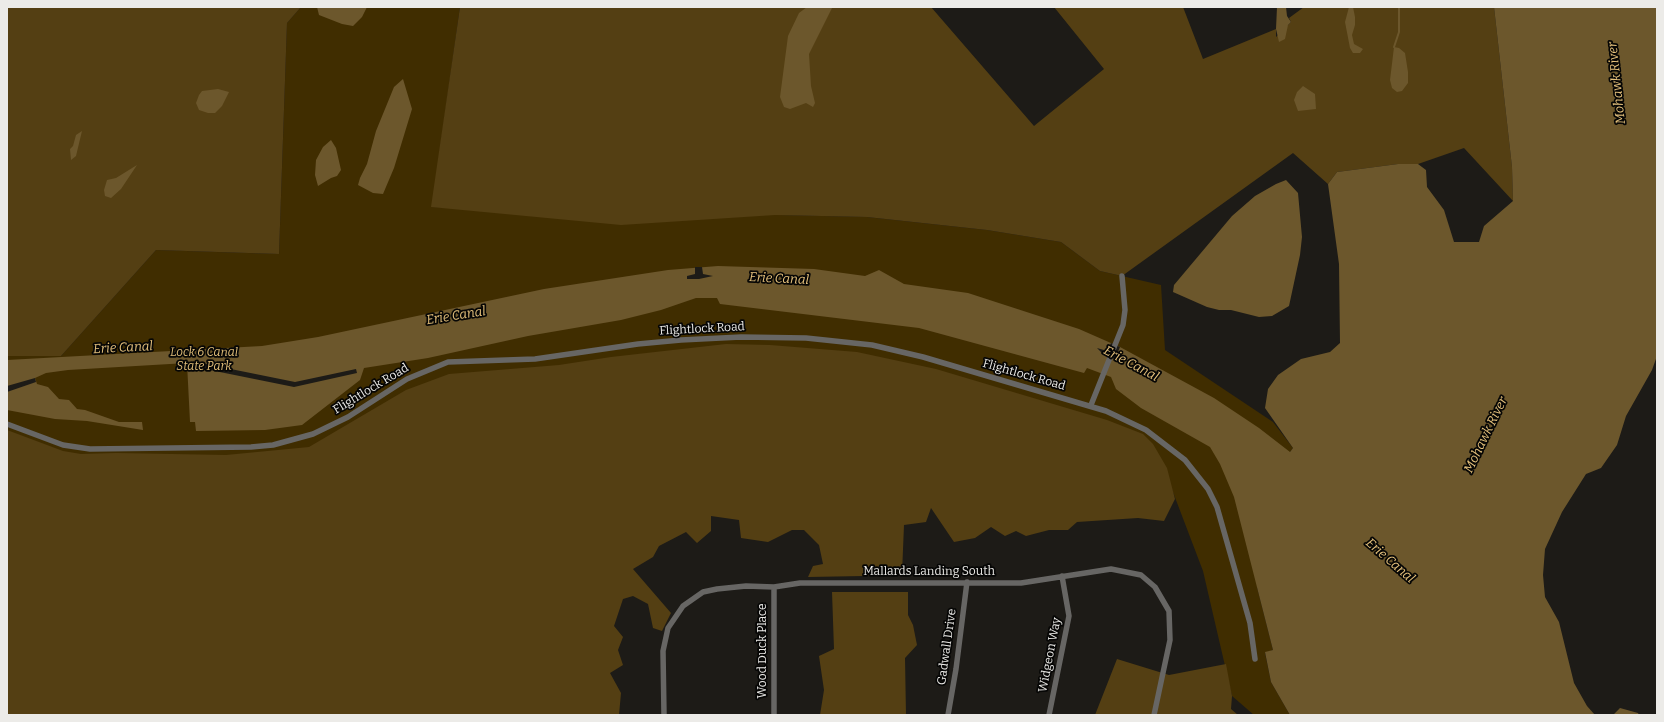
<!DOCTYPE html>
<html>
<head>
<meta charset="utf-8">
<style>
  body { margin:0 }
  #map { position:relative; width:1664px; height:722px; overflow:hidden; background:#1d1b17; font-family:Bitter,serif }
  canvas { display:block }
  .frame { position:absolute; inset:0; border:8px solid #ecebe8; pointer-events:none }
</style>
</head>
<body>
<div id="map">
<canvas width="1664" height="722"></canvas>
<div class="frame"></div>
</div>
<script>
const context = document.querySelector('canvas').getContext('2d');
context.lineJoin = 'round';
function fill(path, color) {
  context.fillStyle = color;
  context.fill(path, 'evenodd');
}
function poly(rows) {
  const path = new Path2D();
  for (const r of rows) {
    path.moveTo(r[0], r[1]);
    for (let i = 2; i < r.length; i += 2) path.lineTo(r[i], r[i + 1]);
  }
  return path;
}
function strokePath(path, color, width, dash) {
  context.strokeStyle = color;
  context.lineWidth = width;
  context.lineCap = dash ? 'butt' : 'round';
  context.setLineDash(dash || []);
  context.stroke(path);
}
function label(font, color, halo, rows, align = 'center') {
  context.font = font + ' Bitter,serif';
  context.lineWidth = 3.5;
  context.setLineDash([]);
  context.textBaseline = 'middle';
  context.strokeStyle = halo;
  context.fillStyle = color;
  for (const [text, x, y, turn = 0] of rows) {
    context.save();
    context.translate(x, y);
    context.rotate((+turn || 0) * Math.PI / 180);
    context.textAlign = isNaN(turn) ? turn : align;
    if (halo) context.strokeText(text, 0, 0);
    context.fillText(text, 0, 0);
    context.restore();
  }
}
fill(poly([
  [301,7,460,7,432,207,867,217,987,230,1061,242,1100,271,1161,285,1165,350,1273,422,1293,448,1290,452,1257,587,1273,650,1265,653,1271,682,1290,715,1254,715,1232,696,1203,571,1160,458,969,398,7,710,7,356,61,356,156,250,279,254,287,23]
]), '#402d00');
fill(poly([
  [7,7,301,7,287,23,279,254,156,250,61,356,7,356],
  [460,7,931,7,1034,126,1104,69,1054,7,1183,7,1203,59,1276,29,1276,37,1291,22,1289,18,1304,7,1494,7,1512,167,1513,201,1464,148,1418,164,1398,164,1337,172,1328,184,1293,153,1122,276,1100,271,1061,242,987,230,867,217,775,215,621,225,431,207],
  [726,344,770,345,857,352,936,369,1107,420,1143,434,1153,444,1167,468,1175,499,1164,521,1138,518,1077,522,1068,530,1049,530,1026,536,1016,531,1005,536,991,527,975,538,954,542,931,508,926,522,904,525,902,574,864,576,808,577,813,566,823,564,819,545,804,530,792,530,768,542,741,538,739,520,711,516,711,531,697,543,686,532,659,546,653,557,633,569,671,613,662,631,653,628,648,604,633,596,623,599,614,626,623,637,618,650,623,665,610,673,621,693,619,715,7,715,7,430,63,451,81,454,116,453,226,455,309,447,406,390,449,374,559,365,611,357],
  [832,592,908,592,908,615,913,625,917,645,905,658,906,715,820,715,824,690,819,656,834,649],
  [1117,659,1169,675,1226,664,1232,696,1231,709,1238,715,1095,715]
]), '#543f13');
fill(poly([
  [317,7,367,7,362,17,353,26,342,24,319,15],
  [807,7,832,8,809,54,811,86,815,103,813,107,806,103,790,109,784,107,780,97,788,36,799,13],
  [1277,7,1286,7,1287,16,1291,22,1288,25,1285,39,1279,42,1276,29],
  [1349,7,1353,7,1355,17,1355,25,1352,35,1354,44,1363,49,1360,53,1353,53,1350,48,1345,22],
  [1494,7,1657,7,1657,356,1652,370,1626,416,1617,445,1601,468,1586,474,1562,512,1545,549,1543,575,1545,597,1559,622,1574,683,1587,706,1595,715,1290,715,1271,682,1265,652,1273,650,1234,497,1220,464,1210,447,1141,408,1116,389,1111,377,1087,368,1084,373,919,328,720,304,717,298,696,298,661,310,621,320,528,336,428,358,364,368,360,380,302,425,265,430,196,431,195,422,190,422,187,363,68,370,46,373,35,378,37,384,48,387,59,399,69,400,77,409,85,410,119,422,142,422,143,430,87,421,55,419,7,410,7,360,262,346,318,337,544,289,668,270,718,266,814,269,865,276,879,270,904,284,968,293,1079,329,1120,347,1214,398,1259,428,1290,452,1293,448,1265,408,1268,389,1278,375,1301,359,1330,352,1340,343,1339,264,1328,184,1337,172,1398,164,1418,164,1426,170,1427,187,1444,210,1454,242,1479,242,1484,226,1513,201,1512,167],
  [1394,47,1399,48,1405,53,1408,72,1408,83,1402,91,1397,92,1392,88,1390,80],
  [403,79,412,109,394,168,383,194,373,193,358,185,360,178,367,164,376,131,394,87],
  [1303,86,1315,94,1316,109,1298,111,1294,100,1297,92],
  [218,89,229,92,222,106,215,113,208,113,199,110,196,103,199,95,202,91],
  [82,131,76,156,71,160,70,149,73,146,76,135],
  [331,140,336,148,341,170,337,176,331,178,318,186,315,175,316,160,323,147],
  [137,165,121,189,111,198,105,196,104,190,107,180,116,178],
  [1286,180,1298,193,1302,237,1300,255,1289,306,1272,316,1259,317,1231,310,1219,310,1207,307,1173,292,1174,285,1232,216,1255,196,1276,184],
  [1620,708,1638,713,1639,715,1613,715]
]), '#6c572c');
fill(poly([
  [695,267,702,267,703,274,713,276,699,279,687,279,687,276,695,274],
  [1111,343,1120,347,1115,359,1104,355,1097,348,1107,351],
  [188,363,206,364,295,382,356,369,357,373,294,387,205,369,188,368],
  [35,378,36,382,7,392,7,386]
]), '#1d1b17');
strokePath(poly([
  [1394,47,1399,32,1399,7]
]), '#6c572c', 2);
strokePath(poly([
  [1091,405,1123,325,1125,310,1122,276],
  [7,424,63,445,90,449,251,447,273,445,313,434,348,417,407,379,448,362,535,359,638,344,681,340,741,337,806,338,872,345,923,357,1106,411,1146,430,1185,460,1208,489,1217,507,1250,623,1255,659],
  [774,587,774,715],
  [664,715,663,651,668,628,683,606,703,592,717,589,746,586,774,587,800,583,1021,583,1111,569,1141,575,1155,587,1169,611,1170,640,1154,715],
  [948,715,956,669,967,582],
  [1049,715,1069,616,1062,576]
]), '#676664', 5.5);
label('12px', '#ecebe8', '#060605', [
  ["Flightlock Road",702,329,-3],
  ["Flightlock Road",1024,375,16],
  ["Flightlock Road",371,389,-31],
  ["Mallards Landing South",929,572],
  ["Gadwall Drive",947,647,-82],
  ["Wood Duck Place",763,651,-90],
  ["Widgeon Way",1050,655,-79]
]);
label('italic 12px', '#e1be79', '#060605', [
  ["Lock 6 Canal",204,353],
  ["State Park",204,367]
]);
label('italic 13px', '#e5c17c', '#060605', [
  ["Mohawk River",1617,83,-96],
  ["Erie Canal",779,279,3],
  ["Erie Canal",456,316,-9],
  ["Erie Canal",123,348,-3],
  ["Erie Canal",1131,364,28],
  ["Mohawk River",1486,435,-64],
  ["Erie Canal",1390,561,41]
]);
</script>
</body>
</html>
